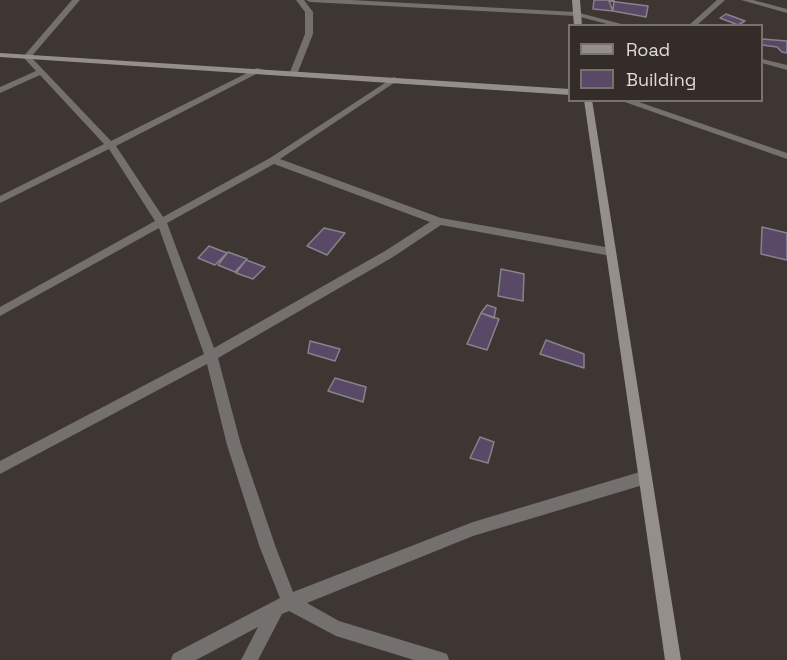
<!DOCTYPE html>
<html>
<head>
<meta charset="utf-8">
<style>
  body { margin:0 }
  #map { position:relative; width:787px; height:660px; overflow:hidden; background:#3e3632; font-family:"Space Grotesk",sans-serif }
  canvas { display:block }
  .legend { position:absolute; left:568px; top:24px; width:195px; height:78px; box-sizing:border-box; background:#332c28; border:2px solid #78726f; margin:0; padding:8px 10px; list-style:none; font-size:18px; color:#e0dbd9 }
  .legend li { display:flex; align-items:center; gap:12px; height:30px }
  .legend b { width:30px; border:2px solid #78726f }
</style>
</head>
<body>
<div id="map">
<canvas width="787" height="660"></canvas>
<ul class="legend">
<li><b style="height:8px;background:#948f8b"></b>Road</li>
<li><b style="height:16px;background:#594967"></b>Building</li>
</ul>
</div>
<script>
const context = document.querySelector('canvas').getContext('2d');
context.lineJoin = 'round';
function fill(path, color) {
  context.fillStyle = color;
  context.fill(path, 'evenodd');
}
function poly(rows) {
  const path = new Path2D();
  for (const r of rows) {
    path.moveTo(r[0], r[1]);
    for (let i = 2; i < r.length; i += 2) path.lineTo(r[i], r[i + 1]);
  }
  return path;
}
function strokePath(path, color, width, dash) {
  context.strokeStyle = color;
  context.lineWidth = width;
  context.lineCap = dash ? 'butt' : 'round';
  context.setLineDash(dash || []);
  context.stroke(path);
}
const building = poly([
  [594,0,614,0,613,11,593,9,594,0],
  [609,1,648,6,646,17,613,11,609,1],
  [726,14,745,21,738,25,720,18,726,14],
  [762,39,787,41,787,53,782,52,777,47,762,45,762,39],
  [762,227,787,233,787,260,761,254,762,227],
  [324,228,345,233,327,255,307,246,324,228],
  [209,246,227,253,215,265,198,258,209,246],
  [228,252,247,259,235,272,218,265,228,252],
  [246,260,265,267,253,279,236,273,246,260],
  [501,269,524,274,523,301,498,296,501,269],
  [487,305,496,308,494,318,481,313,487,305],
  [481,313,499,319,487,350,467,344,481,313],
  [546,340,584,354,584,368,540,354,546,340],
  [310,341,340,349,335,361,308,353,310,341],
  [335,378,366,387,363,402,328,391,335,378],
  [480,437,494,442,488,463,470,458,480,437]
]);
fill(building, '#594967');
strokePath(building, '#87838b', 1.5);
fill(poly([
  [72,0,80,0,31,57,111,141,257,68,264,70,116,146,163,217,270,158,394,77,398,79,397,81,280,159,441,218,611,248,616,252,611,256,441,225,393,257,218,358,241,445,276,548,293,592,473,522,643,471,648,473,650,478,648,483,643,485,473,536,307,603,339,621,441,652,447,654,449,660,414,660,336,636,289,611,282,614,258,660,241,660,258,627,196,660,171,660,173,654,280,598,260,548,227,445,207,364,0,474,0,461,204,354,159,228,0,316,0,307,155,221,109,149,0,203,0,196,104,144,40,75,0,93,0,87,36,71,23,57,72,0],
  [274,164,430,222,385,251,214,348,167,223,274,164],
  [296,0,304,0,313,12,313,34,298,72,294,74,290,72,305,34,305,12,296,0],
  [306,0,351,0,576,12,629,26,615,26,576,16,310,2,306,0],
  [717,0,725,0,696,26,688,26,717,0],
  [741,0,753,0,787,9,787,13,741,0],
  [762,59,787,65,787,70,762,63,762,59],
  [619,100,633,100,787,153,787,159,619,100]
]), '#73706d');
fill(poly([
  [572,0,580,0,582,26,574,26,572,0],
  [0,53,570,89,570,95,0,57,0,53],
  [584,100,592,100,681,660,665,660,584,100]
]), '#948f8b');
</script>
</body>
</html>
